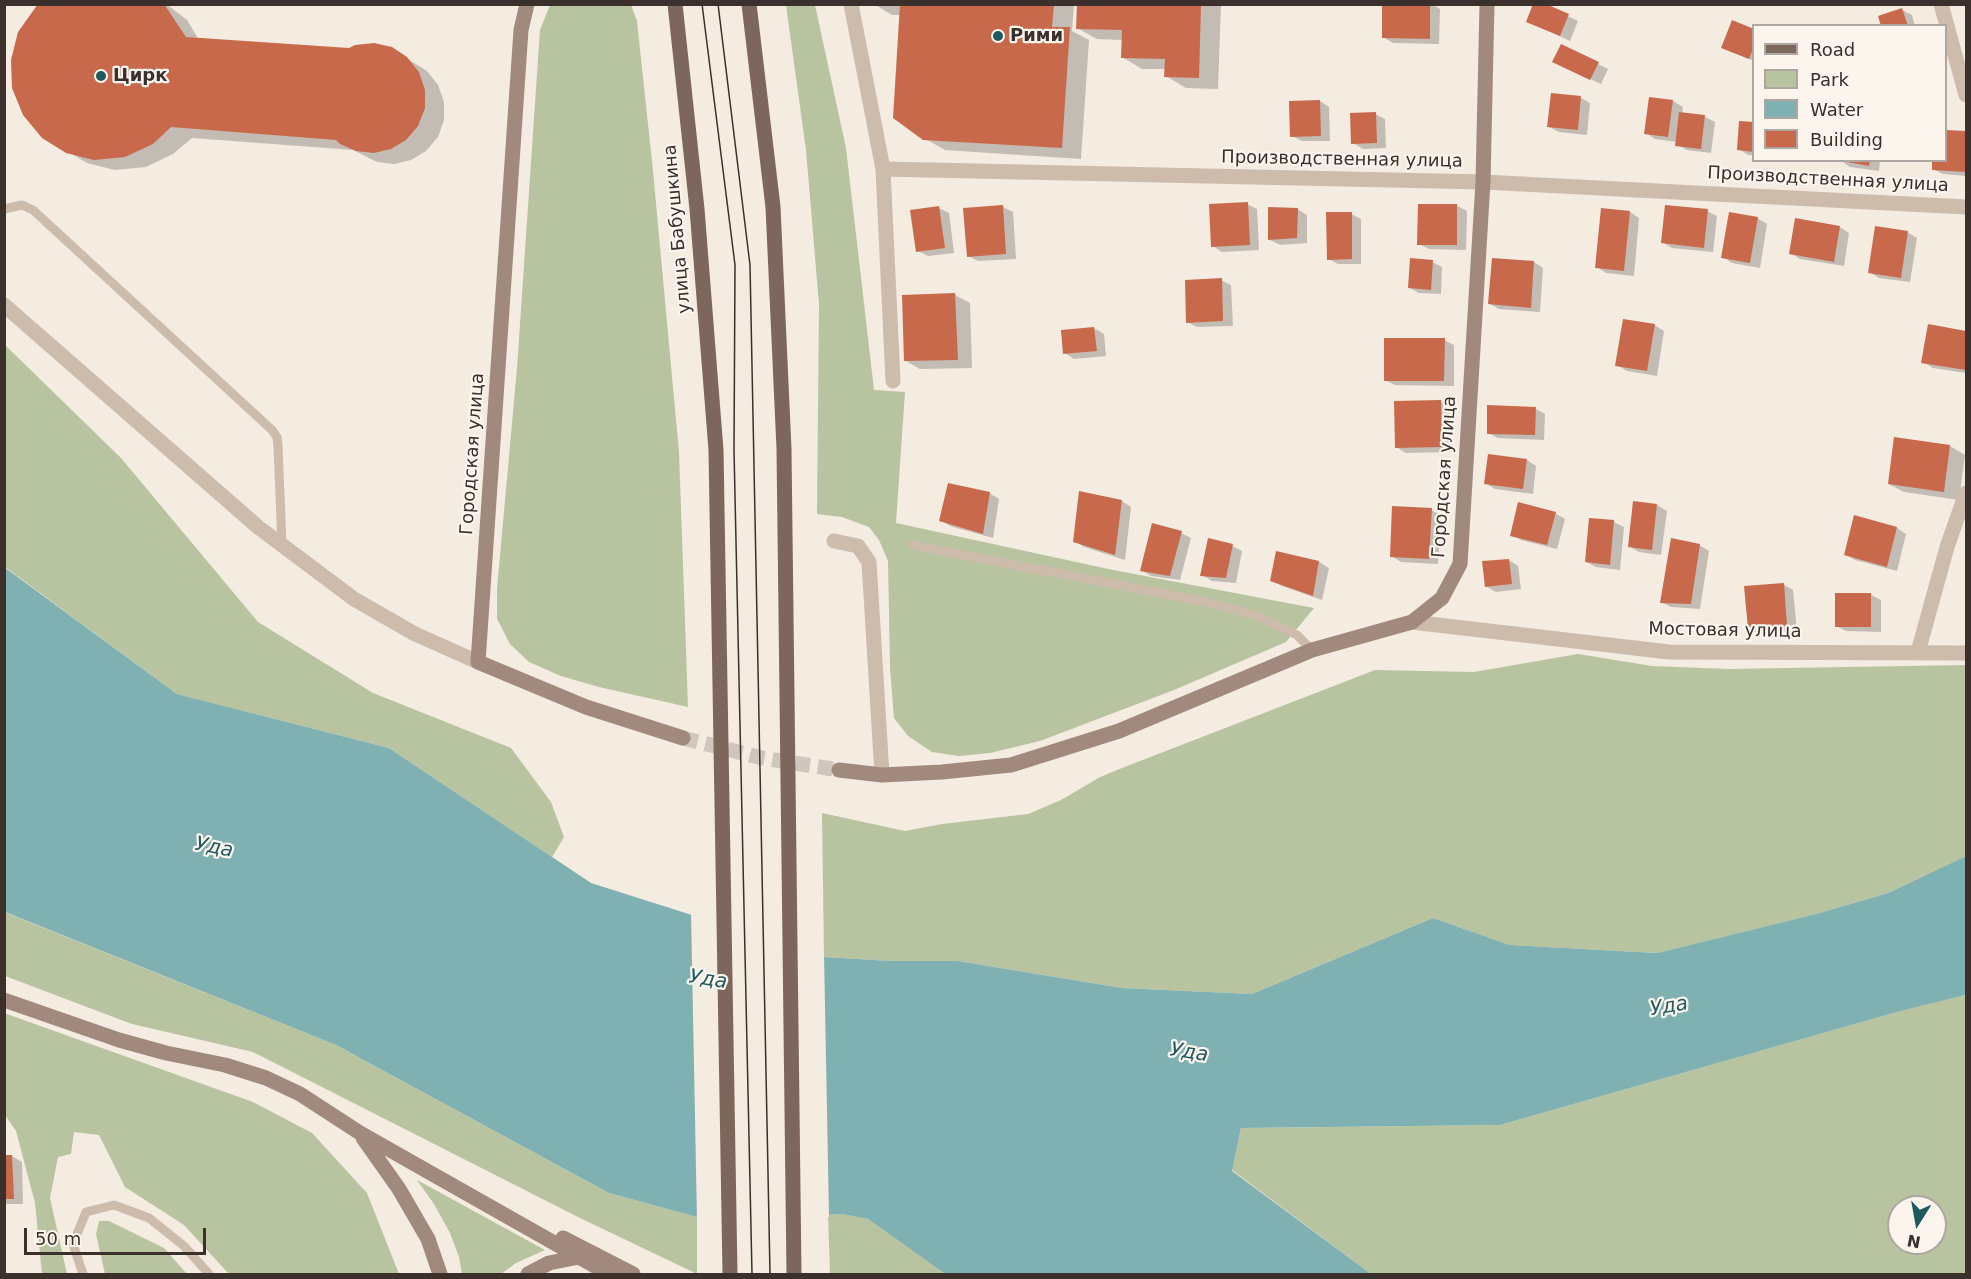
<!DOCTYPE html>
<html>
<head>
<meta charset="utf-8">
<style>
  body { margin:0 }
  #map { position:relative; width:1971px; height:1279px; overflow:hidden; background:#f4ebe1; font-family:"DejaVu Sans",sans-serif }
  canvas { display:block }
  .frame { position:absolute; inset:0; border:6px solid #3b302b; pointer-events:none }
  .legend { position:absolute; left:1752px; top:24px; width:195px; height:138px; box-sizing:border-box; background:#fbf5ee; border:2px solid #aea6a0; margin:0; padding:8px 10px; list-style:none; font-size:18px; color:#3b302b }
  .legend li { display:flex; align-items:center; gap:12px; height:30px }
  .legend b { width:30px; border:2px solid #aea6a0 }
  .north { position:absolute; left:1887px; top:1195px; width:60px; height:60px; box-sizing:border-box; background:#fbf5ee; border:2px solid #aea6a0; border-radius:50%; rotate:191deg; font-size:16px; font-weight:700; line-height:24px; text-align:center; color:#3b302b }
  .north::after { content:''; display:block; margin:auto; width:21px; height:27px; background:#1f5a5e; clip-path:polygon(50% 0,100% 100%,50% 72%,0 100%) }
  .scale { position:absolute; left:24px; top:1228px; width:182px; height:27px; box-sizing:border-box; border:3px solid #3b302b; border-top:0; padding-left:8px; font-size:18px; line-height:21px; white-space:nowrap; color:#3b302b; -webkit-text-stroke:4px #fbf5ee; paint-order:stroke }
</style>
</head>
<body>
<div id="map">
<canvas width="1971" height="1279"></canvas>
<div class="frame"></div>
<ul class="legend">
<li><b style="height:8px;background:#7d675c"></b>Road</li>
<li><b style="height:16px;background:#b8c4a0"></b>Park</li>
<li><b style="height:16px;background:#7fb0b2"></b>Water</li>
<li><b style="height:16px;background:#c8694b"></b>Building</li>
</ul>
<div class="north">N</div>
<div class="scale">50 m</div>
</div>
<script>
const context = document.querySelector('canvas').getContext('2d');
context.lineJoin = 'round';
function fill(path, color) {
  context.fillStyle = color;
  context.fill(path, 'evenodd');
}
function poly(rows) {
  const path = new Path2D();
  for (const r of rows) {
    path.moveTo(r[0], r[1]);
    for (let i = 2; i < r.length; i += 2) path.lineTo(r[i], r[i + 1]);
  }
  return path;
}
function strokePath(path, color, width, dash) {
  context.strokeStyle = color;
  context.lineWidth = width;
  context.lineCap = dash ? 'butt' : 'round';
  context.setLineDash(dash || []);
  context.stroke(path);
}
function label(font, color, halo, rows, align = 'center') {
  context.font = font + ' "DejaVu Sans",sans-serif';
  context.lineWidth = 4.5;
  context.setLineDash([]);
  context.textBaseline = 'middle';
  context.strokeStyle = halo;
  context.fillStyle = color;
  for (const [text, x, y, turn = 0] of rows) {
    context.save();
    context.translate(x, y);
    context.rotate((+turn || 0) * Math.PI / 180);
    context.textAlign = isNaN(turn) ? turn : align;
    if (halo) context.strokeText(text, 0, 0);
    context.fillText(text, 0, 0);
    context.restore();
  }
}
fill(poly([
  [550,5,631,5,637,21,653,171,679,452,688,707,599,687,561,676,529,662,510,644,497,619,497,589,517,368,540,30],
  [786,5,815,5,846,148,874,390,905,392,896,523,1113,570,1314,608,1286,642,1174,690,1040,741,990,753,959,756,932,752,908,736,894,718,890,668,888,561,879,540,869,527,842,517,817,514,819,304,806,150],
  [4,344,121,458,258,622,373,693,511,748,551,802,564,837,552,857,389,748,177,694,5,567],
  [1578,654,1652,666,1728,669,1966,665,1966,856,1888,893,1816,914,1657,953,1510,945,1433,918,1252,994,1122,988,958,961,891,961,824,957,822,813,905,831,942,824,1028,814,1061,800,1100,777,1122,768,1375,670,1474,672],
  [4,912,336,1045,609,1193,697,1217,697,1274,578,1217,253,1052,132,1024,5,976],
  [1966,995,1966,1274,1371,1274,1232,1170,1241,1128,1500,1125,1897,1012],
  [1899,1207,1935,1207,1935,1243,1899,1243],
  [4,1013,253,1102,312,1133,367,1193,399,1274,229,1274,184,1225,125,1187,99,1135,74,1132,71,1154,58,1157,50,1198,67,1274,38,1274,42,1274,35,1203,16,1131,5,1115],
  [417,1180,545,1250,516,1263,501,1274,462,1274,459,1257,450,1233,434,1204],
  [828,1214,842,1214,868,1219,945,1274,830,1274],
  [99,1221,109,1221,164,1248,187,1274,105,1274,96,1234]
]), '#b8c4a0');
fill(poly([
  [4,567,177,694,389,748,591,883,824,957,891,961,958,961,1122,988,1252,994,1433,918,1510,945,1657,953,1816,914,1888,893,1966,856,1966,995,1897,1012,1500,1125,1241,1128,1232,1171,1371,1274,945,1274,868,1219,842,1214,697,1217,609,1193,336,1045,5,912]
]), '#7fb0b2');
fill(poly([
  [691,912,824,954,829,1217,697,1220]
]), '#f4ebe1');
fill(poly([
  [41,4,166,4,187,20,199,40,349,50,391,49,427,71,438,85,444,102,444,120,438,137,426,151,411,160,394,164,377,162,353,150,192,138,173,154,146,167,115,170,87,163,67,151],
  [874,4,1074,4,1072,31,1089,40,1081,159,945,150,924,138,901,15,892,15],
  [1078,4,1221,4,1218,89,1186,88,1166,76,1166,69,1142,69,1122,57,1123,40,1097,39,1077,28],
  [1384,4,1431,4,1440,9,1439,44,1393,43,1383,37],
  [1542,4,1578,21,1570,41,1527,21],
  [1902,10,1912,15,1915,26,1883,26],
  [1754,30,1754,61,1723,47],
  [1562,46,1608,69,1601,84,1564,67],
  [1581,98,1590,103,1587,135,1559,132,1549,127],
  [1650,98,1673,101,1683,107,1682,114,1705,117,1715,122,1711,153,1687,150,1677,145,1677,142,1655,139,1646,133],
  [1320,101,1329,107,1330,141,1302,141,1292,136],
  [1375,114,1385,119,1386,148,1363,149,1353,143],
  [1754,124,1754,155,1748,155,1739,149],
  [1946,132,1966,133,1966,176,1943,174,1933,169,1946,160],
  [1840,160,1880,160,1879,171,1850,167],
  [1247,204,1257,209,1259,250,1222,252,1213,246],
  [1457,206,1467,211,1466,250,1429,249,1419,244],
  [1003,207,1013,212,1016,259,978,261,968,256],
  [939,208,949,213,954,253,928,256,918,251],
  [1297,209,1307,215,1307,243,1280,245,1270,240],
  [1707,211,1717,216,1713,252,1672,248,1662,242],
  [1630,212,1639,218,1634,276,1606,273,1597,267],
  [1351,214,1361,219,1361,264,1338,264,1329,259],
  [1757,218,1767,224,1760,268,1732,263,1723,257],
  [1840,227,1849,233,1844,266,1800,259,1791,253],
  [1907,232,1917,238,1910,282,1879,278,1870,272],
  [1432,262,1442,267,1441,294,1419,293,1410,288],
  [1534,262,1543,268,1540,312,1499,309,1490,304],
  [1221,280,1231,285,1233,326,1197,327,1187,322],
  [955,295,970,303,972,368,920,369,906,361],
  [1654,325,1664,331,1657,376,1627,371,1617,365],
  [1929,326,1966,332,1966,373,1933,368,1923,362],
  [1094,328,1104,334,1106,356,1074,359,1065,353,1063,331],
  [1444,340,1454,345,1454,386,1395,385,1385,380],
  [1441,402,1451,407,1452,452,1406,453,1396,447],
  [1536,409,1545,414,1544,440,1498,438,1488,433],
  [1950,446,1965,455,1959,500,1904,492,1889,484],
  [1527,460,1536,466,1533,494,1495,489,1485,483],
  [989,493,999,499,993,538,950,526,941,520],
  [1122,501,1131,507,1125,560,1084,547,1075,541],
  [1657,505,1667,511,1661,555,1639,552,1630,547],
  [1431,510,1441,515,1438,564,1401,562,1391,556],
  [1555,513,1565,519,1557,549,1521,540,1512,535],
  [1855,517,1897,528,1906,534,1897,571,1855,560,1845,554],
  [1590,520,1614,522,1624,527,1620,570,1596,567,1586,562],
  [1181,533,1191,538,1180,580,1151,576,1141,570],
  [1699,545,1709,551,1700,609,1671,607,1661,602],
  [1232,546,1242,551,1236,583,1212,581,1202,575],
  [1277,553,1319,562,1329,568,1322,600,1282,586,1272,581],
  [1509,560,1518,566,1521,589,1496,592,1486,586],
  [1784,585,1793,590,1797,631,1759,634,1749,629],
  [1871,595,1881,600,1881,632,1846,631,1836,626],
  [12,1156,22,1162,23,1204,4,1204,4,1157]
]), '#0003');
fill(poly([
  [38,4,164,4,186,37,349,48,355,45,374,43,392,47,407,57,419,72,425,90,425,108,418,126,406,140,391,149,374,153,356,151,340,144,336,140,171,127,153,144,125,157,94,160,66,153,42,138,23,115,12,88,11,60,18,32],
  [900,4,1054,4,1052,27,1070,27,1062,148,923,140,893,118],
  [1077,4,1201,4,1199,78,1164,77,1165,59,1121,58,1122,30,1076,29],
  [1382,4,1430,4,1430,39,1382,38],
  [1533,4,1546,4,1569,14,1560,36,1526,22],
  [1902,8,1908,26,1881,26,1878,16],
  [1732,20,1754,29,1754,47,1749,59,1721,48],
  [1561,44,1599,62,1590,80,1552,62],
  [1551,93,1581,96,1578,130,1547,127],
  [1649,97,1673,100,1668,137,1644,134],
  [1320,100,1321,136,1290,137,1289,101],
  [1376,112,1377,143,1351,144,1350,113],
  [1679,112,1705,115,1701,149,1675,146],
  [1739,121,1754,122,1754,152,1737,150],
  [1946,130,1966,131,1966,172,1932,170,1932,160,1946,160],
  [1837,160,1870,160,1869,166],
  [1248,202,1250,245,1211,247,1209,204],
  [1418,204,1457,204,1457,245,1417,245],
  [1003,205,1006,254,967,257,963,208],
  [1665,205,1708,209,1704,248,1661,243],
  [939,206,945,248,916,252,910,210],
  [1268,207,1298,208,1297,238,1268,240],
  [1601,208,1630,211,1624,271,1595,268],
  [1326,212,1352,212,1352,259,1327,260],
  [1729,212,1758,217,1750,263,1721,258],
  [1795,218,1840,226,1834,262,1789,254],
  [1875,226,1908,231,1901,278,1868,273],
  [1410,258,1433,260,1431,290,1408,288],
  [1492,258,1534,261,1531,308,1488,304],
  [1222,278,1223,321,1186,323,1185,280],
  [955,293,958,360,904,361,902,295],
  [1623,319,1655,324,1647,371,1615,366],
  [1928,324,1966,331,1966,370,1921,363],
  [1094,327,1097,351,1063,354,1061,330],
  [1384,338,1445,338,1444,381,1384,381],
  [1441,400,1442,447,1395,448,1394,401],
  [1487,405,1536,407,1535,435,1487,434],
  [1894,437,1950,445,1944,492,1888,484],
  [1488,454,1527,459,1523,489,1484,484],
  [948,483,990,492,983,534,939,521],
  [1079,491,1122,500,1115,555,1073,542],
  [1633,501,1657,504,1652,550,1628,547],
  [1518,502,1556,512,1547,545,1510,536],
  [1392,506,1432,508,1429,559,1390,557],
  [1854,515,1897,527,1887,567,1844,555],
  [1589,518,1614,520,1610,565,1585,562],
  [1152,523,1182,531,1170,576,1140,571],
  [1208,538,1233,544,1226,578,1200,576],
  [1671,538,1700,544,1691,604,1660,603],
  [1276,551,1319,561,1313,596,1270,581],
  [1509,559,1512,584,1485,587,1482,561],
  [1784,583,1787,626,1748,629,1744,586],
  [1835,593,1871,593,1871,627,1835,627],
  [4,1155,12,1155,14,1199,4,1199]
]), '#c8694b');
strokePath(poly([
  [683,738,762,758,839,770]
]), '#cfc6bd', 15, [15, 8]);
strokePath(poly([
  [4,209,22,205,33,210,272,430,277,437,278,446,282,545],
  [912,545,1206,602,1257,616,1297,635,1312,650],
  [83,1274,73,1244,86,1212,114,1205,149,1218,184,1246,209,1274]
]), '#cdbbac', 9);
strokePath(poly([
  [851,4,883,169,1483,182,1966,207],
  [1941,4,1966,95],
  [883,169,893,381],
  [4,305,258,527,354,599,415,634,478,662],
  [834,541,858,546,869,562,882,775],
  [1412,622,1669,652,1966,653],
  [1918,652,1947,547,1966,493]
]), '#cdbbac', 15);
strokePath(poly([
  [527,4,521,30,478,662,586,707,683,738],
  [839,770,882,775,942,772,1011,765,1119,731,1312,650,1412,622,1442,598,1460,564,1483,182,1487,4],
  [4,1000,119,1040,166,1053,225,1065,266,1078,300,1094,360,1133,609,1274],
  [363,1138,399,1189,428,1239,440,1274],
  [563,1238,633,1274],
  [528,1274,549,1263,579,1257]
]), '#a18a7d', 15);
strokePath(poly([
  [675,4,697,209,716,450,730,1274],
  [749,4,773,207,784,449,794,1274]
]), '#7d675c', 15);
strokePath(poly([
  [702,4,735,265,734,450,752,1274],
  [718,4,750,265,770,1274]
]), '#3b302b', 1.5);
for (const [x, y, r, color] of [
  [998,36,6,"#1f5a5e"],
  [101,76,6,"#1f5a5e"]
]) {
  const dot = new Path2D();
  dot.arc(x, y, r, 0, 2 * Math.PI);
  context.fillStyle = color;
  context.fill(dot);
  strokePath(dot, '#fbf5ee', 2);
}
label('bold 18px', '#3b302b', '#fbf5ee', [
  ["Рими",1010,36],
  ["Цирк",113,76]
], 'left');
label('18px', '#3b302b', '#fbf5ee', [
  ["Производственная улица",1342,160,1],
  ["Производственная улица",1828,180,3],
  ["улица Бабушкина",678,229,-95],
  ["Городская улица",473,454,-86],
  ["Городская улица",1445,477,-86],
  ["Мостовая улица",1725,631,1]
]);
label('italic 20px', '#1f5a5e', '#fbf5ee', [
  ["Уда",214,848,11],
  ["Уда",708,980,9],
  ["Уда",1669,1007,-9],
  ["Уда",1189,1053,9]
]);
</script>
</body>
</html>
